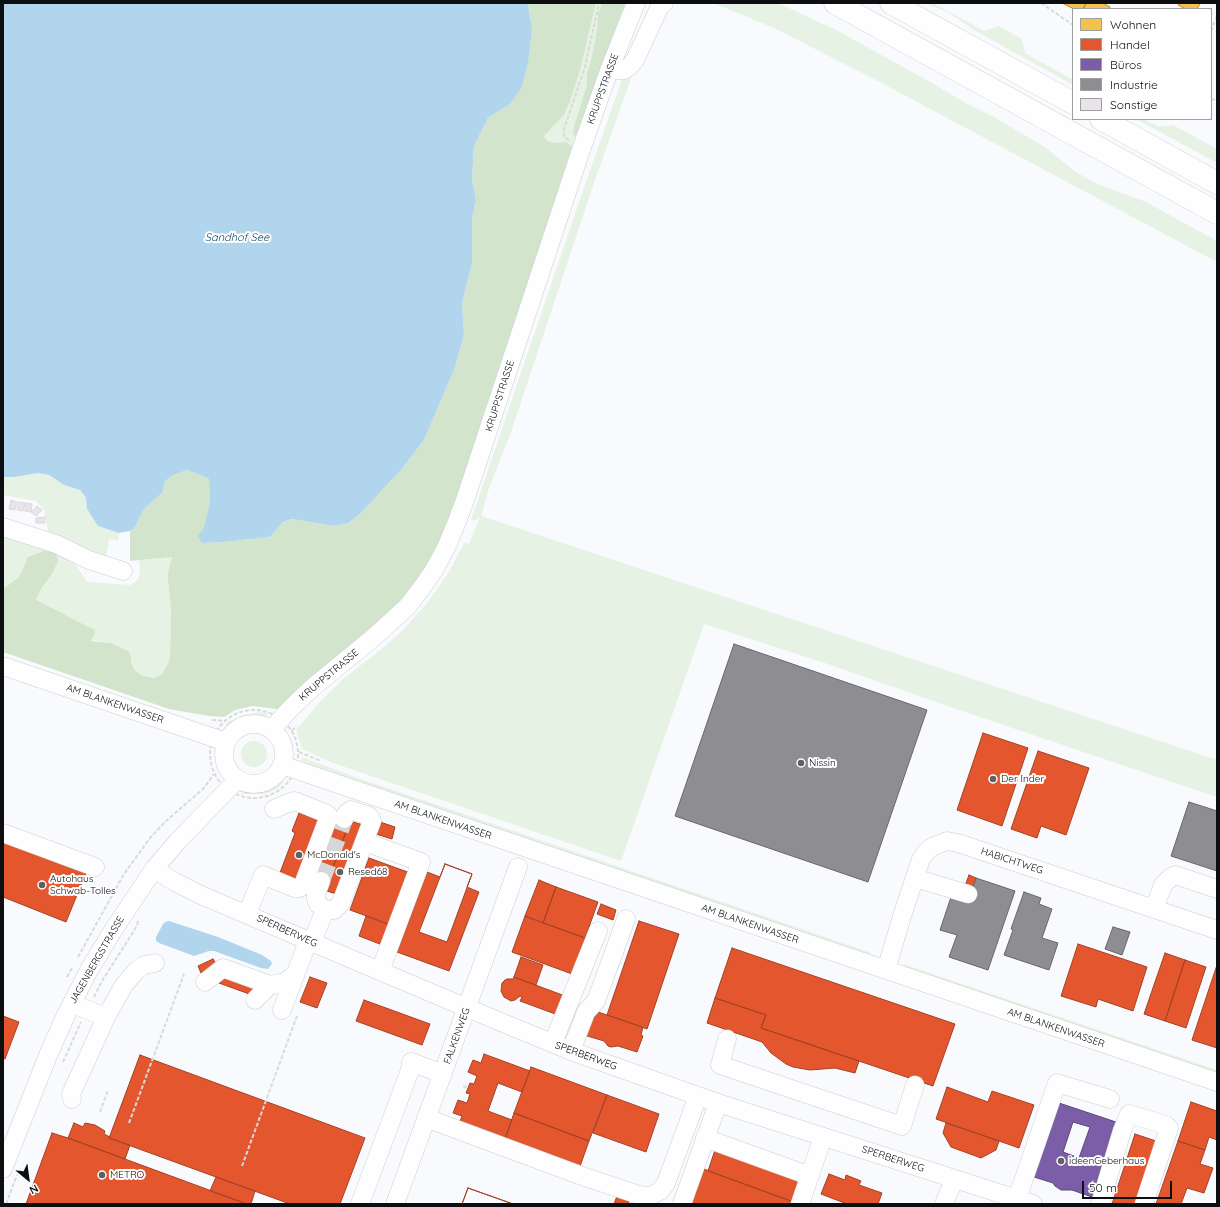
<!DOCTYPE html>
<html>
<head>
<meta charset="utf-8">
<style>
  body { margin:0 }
  #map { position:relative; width:1220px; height:1207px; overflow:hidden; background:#f8fafd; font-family:Quicksand,sans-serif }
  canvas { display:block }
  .frame { position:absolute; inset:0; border:4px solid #0d0e0f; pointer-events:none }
  .legend { position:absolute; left:1072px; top:8px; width:140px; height:112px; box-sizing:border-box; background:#fff; border:1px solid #9e9f9f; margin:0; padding:5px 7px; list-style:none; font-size:12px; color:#0d0e0f }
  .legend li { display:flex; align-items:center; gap:8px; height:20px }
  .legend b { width:20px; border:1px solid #9e9f9f }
  .north { position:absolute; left:8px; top:1159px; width:40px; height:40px; -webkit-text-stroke:3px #fff; paint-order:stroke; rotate:151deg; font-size:11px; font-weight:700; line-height:16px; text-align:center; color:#0d0e0f }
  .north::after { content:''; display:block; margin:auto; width:14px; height:18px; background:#0d0e0f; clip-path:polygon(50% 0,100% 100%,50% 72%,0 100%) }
  .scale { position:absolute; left:1082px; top:1181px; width:90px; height:18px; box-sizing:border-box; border:2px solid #0d0e0f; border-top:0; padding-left:5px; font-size:12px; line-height:14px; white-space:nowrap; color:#0d0e0f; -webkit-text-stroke:3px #fff; paint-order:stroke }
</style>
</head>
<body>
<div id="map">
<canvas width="1220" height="1207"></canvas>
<div class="frame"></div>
<ul class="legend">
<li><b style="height:11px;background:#f2c14e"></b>Wohnen</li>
<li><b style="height:11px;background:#e4572e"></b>Handel</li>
<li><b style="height:11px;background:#7b5ea7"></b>Büros</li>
<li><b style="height:11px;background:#8d8d92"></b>Industrie</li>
<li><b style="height:11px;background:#eae3ea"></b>Sonstige</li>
</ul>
<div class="north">N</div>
<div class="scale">50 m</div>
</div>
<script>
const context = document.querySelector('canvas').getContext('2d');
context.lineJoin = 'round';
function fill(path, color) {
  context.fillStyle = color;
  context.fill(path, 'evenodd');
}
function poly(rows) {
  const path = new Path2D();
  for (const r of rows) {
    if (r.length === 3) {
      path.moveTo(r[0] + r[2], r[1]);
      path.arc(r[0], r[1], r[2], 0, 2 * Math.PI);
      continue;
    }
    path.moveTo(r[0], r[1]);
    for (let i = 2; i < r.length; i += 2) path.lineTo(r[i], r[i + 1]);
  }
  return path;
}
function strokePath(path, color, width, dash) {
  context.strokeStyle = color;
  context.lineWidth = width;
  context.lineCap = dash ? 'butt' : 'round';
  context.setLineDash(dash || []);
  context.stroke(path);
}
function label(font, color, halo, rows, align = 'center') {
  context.font = font + ' Quicksand,sans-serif';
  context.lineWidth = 4;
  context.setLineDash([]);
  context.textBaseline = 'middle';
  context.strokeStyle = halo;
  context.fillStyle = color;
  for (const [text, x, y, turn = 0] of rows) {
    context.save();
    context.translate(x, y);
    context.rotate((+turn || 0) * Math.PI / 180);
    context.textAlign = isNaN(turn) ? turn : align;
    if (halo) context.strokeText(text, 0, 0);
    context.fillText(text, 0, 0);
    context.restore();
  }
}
fill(poly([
  [596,3,602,3,598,13,597,30,590,65,587,72,587,85,574,126,573,134,576,137,625,3,630,3,520,307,565,142,555,143,547,141,544,136,564,115,569,104,580,71],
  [713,3,778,3,836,30,934,84,967,104,992,116,1043,146,1076,172,1095,183,1146,202,1217,241,1217,262,876,80,774,28],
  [925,3,933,3,984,31,998,26,1022,39,1025,53,1073,80,1073,85,974,30,948,12],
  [634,70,595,180,510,435,489,488,481,516,1217,760,1217,797,962,711,825,663,704,624,621,861,333,763,302,749,296,730,318,704,343,679,383,648,403,630,428,602,449,572,464,543,469,544,480,517,477,520,471,520,578,205,625,71],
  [1136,119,1144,119,1159,127,1173,125,1217,149,1217,163],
  [38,473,49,475,64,485,80,490,86,498,87,509,98,526,119,533,118,541,109,539,106,558,45,537,48,531,44,510,36,501,3,495,3,477,14,477],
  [3,530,69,555,87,582,130,585,138,580,140,573,139,560,172,557,168,572,168,580,171,610,170,657,168,664,161,675,153,678,141,675,134,669,131,662,131,656,111,643,91,640,95,633,95,630,36,600,41,589,52,574,25,562,19,577,3,589],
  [261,712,268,714,265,716,249,718,227,726,226,723,243,715],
  [254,754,13],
  [302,757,352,776,872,953,864,955,332,775,301,761],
  [284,782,278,788,268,793,262,794,244,794,242,795,241,794,241,793,248,791,263,789,279,783],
  [903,964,1217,1070,1217,1076,908,969]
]), '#e6f2e3');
fill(poly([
  [528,3,596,3,580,71,569,104,564,115,544,136,547,141,555,143,565,142,572,146,461,493,432,560,412,590,390,614,319,672,277,709,252,706,235,710,224,717,209,716,169,709,3,652,3,589,19,577,28,557,44,551,56,553,58,561,52,574,41,589,36,600,95,630,95,633,91,641,111,643,128,651,131,656,131,662,134,669,141,675,153,678,161,675,168,664,170,657,171,610,168,580,168,572,172,557,130,561,130,531,135,527,144,509,163,492,165,481,173,475,187,470,200,475,209,479,210,502,202,543,224,542,270,537,283,522,292,519,334,526,348,523,360,514,401,470,424,440,454,370,464,335,462,303,472,263,472,219,476,200,472,179,474,146,488,118,510,104,532,28],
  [602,3,625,3,576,137,573,134,574,126,587,85,587,72,590,65,597,30,598,13]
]), '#d3e4cc');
fill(poly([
  [3,3,528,4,532,28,528,62,522,87,510,104,488,118,474,146,472,179,476,200,472,219,472,263,462,303,464,335,454,370,424,440,401,470,360,514,348,523,334,526,292,519,283,522,270,537,224,542,202,543,198,536,204,528,210,502,209,479,200,475,187,470,173,475,165,481,163,492,144,509,135,527,130,531,119,533,98,526,87,509,86,498,80,490,64,485,49,475,38,473,14,477,3,477],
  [169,921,218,937,262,955,271,961,272,964,268,969,261,968,214,951,209,951,194,956,159,943,156,941,156,937,163,924,165,922]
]), '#b2d5ee');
const homes = poly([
  [1062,3,1086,3,1083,9,1074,9,1062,3],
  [1086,3,1103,3,1110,7,1109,9,1083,9,1086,3],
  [1179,3,1199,3,1200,4,1197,9,1186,9,1178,5,1179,3]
]);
fill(homes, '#f2c14e');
strokePath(homes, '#ad8b3b', 1);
const shops = poly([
  [983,733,1028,748,1002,826,957,810,983,733],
  [1038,751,1089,768,1066,835,1041,826,1037,838,1011,829,1038,751],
  [299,813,323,822,300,882,278,878,295,833,292,831,299,813],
  [338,817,350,821,327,883,315,879,338,817],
  [350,821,363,825,350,859,338,854,350,821],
  [380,822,395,827,392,839,376,834,380,822],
  [3,841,86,873,66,922,3,897,3,841],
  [338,854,350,859,338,893,333,893,327,891,325,889,338,854],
  [369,858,413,874,394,926,350,910,369,858],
  [445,864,472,874,447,942,419,932,445,864],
  [445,864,472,874,467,887,479,892,449,971,397,952,427,872,440,877,445,864],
  [969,875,976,878,969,900,961,897,969,875],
  [539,880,556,887,543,923,525,916,539,880],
  [556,887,598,902,585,938,543,923,556,887],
  [601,904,616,910,613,920,597,914,601,904],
  [366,916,392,926,385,946,359,936,366,916],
  [525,916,585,938,572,974,512,952,525,916],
  [639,921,679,934,647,1029,607,1015,639,921],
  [1078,944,1147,967,1133,1011,1098,999,1096,1007,1061,996,1078,944],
  [732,948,955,1024,933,1086,761,1028,766,1015,715,998,732,948],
  [1165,953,1185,960,1165,1021,1144,1014,1165,953],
  [521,957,543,965,536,985,514,977,521,957],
  [213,959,217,965,201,973,198,966,213,959],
  [1185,960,1206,967,1186,1028,1165,1021,1185,960],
  [1217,965,1217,1048,1192,1040,1217,965],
  [224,969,269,985,263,999,219,983,224,969],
  [310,977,327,983,317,1008,300,1002,310,977],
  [514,977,565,996,558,1015,520,1001,522,997,520,996,515,1000,511,1001,504,997,501,991,502,983,505,980,507,979,513,979,514,977],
  [715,998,766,1015,761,1028,859,1061,855,1073,835,1068,810,1070,793,1067,786,1064,771,1053,762,1042,707,1023,715,998],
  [364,1000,430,1024,422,1045,356,1021,364,1000],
  [595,1011,643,1027,641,1035,643,1036,637,1052,618,1046,611,1047,608,1046,604,1041,584,1035,595,1011],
  [3,1016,19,1022,5,1059,3,1058,3,1016],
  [484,1054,530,1071,522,1092,498,1083,488,1111,512,1120,504,1141,459,1124,462,1116,453,1113,458,1100,467,1103,470,1094,466,1093,470,1083,474,1084,477,1076,468,1072,473,1060,481,1063,484,1054],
  [140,1055,365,1138,340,1204,290,1204,109,1138,140,1055],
  [531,1067,607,1095,589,1141,514,1113,531,1067],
  [947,1087,988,1102,992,1091,1034,1105,1019,1148,936,1119,947,1087],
  [607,1095,659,1114,646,1152,593,1133,607,1095],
  [1191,1102,1217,1111,1217,1140,1209,1137,1205,1150,1178,1141,1191,1102],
  [514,1113,589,1141,578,1172,503,1145,514,1113],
  [74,1123,83,1127,85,1123,95,1125,105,1131,104,1134,110,1137,109,1138,130,1145,125,1159,68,1138,74,1123],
  [946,1123,999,1141,996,1150,981,1158,951,1147,943,1133,946,1123],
  [52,1133,68,1138,247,1204,26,1204,52,1133],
  [1135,1134,1156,1141,1135,1204,1112,1204,1135,1134],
  [1178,1141,1205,1150,1200,1164,1213,1168,1204,1193,1187,1188,1181,1204,1156,1204,1178,1141],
  [715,1150,801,1182,794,1202,708,1171,715,1150],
  [704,1169,798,1204,691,1204,704,1169],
  [829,1174,845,1180,846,1175,861,1181,859,1185,882,1193,878,1204,847,1204,821,1194,829,1174],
  [216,1177,255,1191,251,1204,247,1204,210,1191,216,1177],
  [468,1188,513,1204,462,1204,468,1188],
  [468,1188,513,1204,462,1204,468,1188],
  [617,1196,629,1201,628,1204,614,1204,617,1196]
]);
fill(shops, '#e4572e');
strokePath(shops, '#a44125', 1);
const offices = poly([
  [1056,1102,1116,1122,1092,1197,1072,1190,1061,1190,1055,1186,1053,1183,1031,1176,1056,1102],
  [1073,1122,1090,1127,1079,1158,1063,1152,1073,1122]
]);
fill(offices, '#7b5ea7');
strokePath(offices, '#5a4679', 1);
const industry = poly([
  [734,644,927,710,868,882,675,816,734,644],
  [1189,802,1217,811,1217,871,1171,856,1189,802],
  [976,878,1015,891,988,970,949,957,957,935,940,930,952,894,969,900,976,878],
  [1024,892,1041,898,1039,904,1052,909,1042,938,1058,943,1049,970,1004,955,1013,930,1011,929,1024,892],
  [1113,927,1130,932,1122,955,1105,949,1113,927]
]);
fill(industry, '#8d8d92');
strokePath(industry, '#67676b', 1);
const building = poly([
  [11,500,17,502,15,510,9,509,11,500],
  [19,502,25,503,23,511,17,510,19,502],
  [26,503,32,504,31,512,25,511,26,503],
  [37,506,42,510,36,516,31,512,37,506],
  [45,517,45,523,36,523,36,518,45,517]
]);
fill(building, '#eae3ea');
strokePath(building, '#dadadc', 1);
strokePath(poly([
  [321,881,344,819]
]), '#d5d7d9', 18, [18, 9]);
const minor = poly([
  [610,68,616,70,624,70,630,66,635,60,660,6,664,3],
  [3,527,56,544,89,560,123,571],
  [3,666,226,742],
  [254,754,30],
  [272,729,290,709,312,688,373,638,407,607,421,589,434,570,446,548,456,524,464,503,582,147,610,68,636,3],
  [282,765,1217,1082],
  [3,833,95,867],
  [365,842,421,862,380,971],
  [154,869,175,882,203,896,467,1008,571,1051,718,1103,1033,1204],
  [915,878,968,894],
  [321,881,316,894,316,899,318,904,325,910,334,910,341,903,372,821,369,816,351,810,346,814,344,819],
  [1154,909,1163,885,1170,878,1175,875,1217,889],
  [247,914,263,875,294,888,300,888,303,885,329,816,327,814,295,801,288,803,274,809],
  [312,942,325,910],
  [886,970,903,913,921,859,926,852,932,847,947,841,958,843,1217,930],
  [205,982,223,968,270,985,282,983,288,980,296,973],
  [255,1000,270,985],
  [72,1004,106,1017],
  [282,1010,308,941],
  [727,1039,720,1065,902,1126,915,1085],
  [553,1043,598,931],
  [571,1051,586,1012,596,1001,626,919],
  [72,1099,71,1094,97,1037,106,1017,124,985,136,971,144,965,155,963],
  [426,1118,582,1176,639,1195,648,1196,652,1195,660,1191,666,1183,698,1096],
  [705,1138,810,1176],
  [3,1169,49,1053,66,1015,89,970,112,932,154,869,177,842,237,780],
  [1017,1199,1057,1083,1110,1099],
  [360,1204,410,1070,411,1062,443,1074],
  [395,1204,518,867],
  [682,1204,718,1103],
  [800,1204,823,1137],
  [944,1204,954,1179],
  [1100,1204,1122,1131,1129,1114,1166,1125,1169,1128,1144,1204]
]);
const highway = poly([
  [835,3,1217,213],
  [891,3,1073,103],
  [1101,119,1217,183]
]);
strokePath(minor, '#cccdd0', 19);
strokePath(highway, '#cccdd0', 23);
strokePath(poly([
  [1041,3,1073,25],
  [1211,31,1217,16],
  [1211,99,1217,100],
  [569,140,564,137,564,129,585,67,599,3],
  [254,754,44],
  [212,720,225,721],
  [292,731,296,726],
  [299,752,321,761],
  [78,957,124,874,150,838,166,821,203,789,214,774],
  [67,977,72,968],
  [94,997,102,981,137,926,138,921],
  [63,1062,81,1022],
  [463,1086,468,1088],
  [100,1112,108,1090],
  [129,1123,184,974],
  [242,1166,297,1016],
  [6,1204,17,1175]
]), '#d9dada', 2, [4, 2]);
strokePath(minor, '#fefeff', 18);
strokePath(highway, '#fefeff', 22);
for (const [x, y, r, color] of [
  [801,763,4,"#5f6162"],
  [993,779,4,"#5f6162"],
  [299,855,4,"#5f6162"],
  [340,872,4,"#5f6162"],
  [42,885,4,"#5f6162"],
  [1061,1161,4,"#5f6162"],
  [102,1175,4,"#5f6162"]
]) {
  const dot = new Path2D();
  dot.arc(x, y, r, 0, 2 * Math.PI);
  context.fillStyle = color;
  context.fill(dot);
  strokePath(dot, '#fff', 1.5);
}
label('10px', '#0d0e0f', '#fff', [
  ["KRUPPSTRASSE",603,89,-70],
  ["KRUPPSTRASSE",500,396,-72],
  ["KRUPPSTRASSE",329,675,-40],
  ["AM BLANKENWASSER",115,704,19],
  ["AM BLANKENWASSER",443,820,19],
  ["HABICHTWEG",1012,861,18],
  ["AM BLANKENWASSER",750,924,19],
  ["SPERBERWEG",287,931,24],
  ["JAGENBERGSTRASSE",97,960,-60],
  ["AM BLANKENWASSER",1056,1028,19],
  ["FALKENWEG",457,1036,-70],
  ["SPERBERWEG",586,1056,20],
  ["SPERBERWEG",893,1159,18]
]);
label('10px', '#0d0e0f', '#fff', [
  ["Nissin",809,763],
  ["Der Inder",1001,779],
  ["McDonald's",307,855],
  ["Resed68",348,872],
  ["Autohaus",50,879],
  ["Schwab-Tolles",50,891],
  ["ideenGeberhaus",1069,1161],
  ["METRO",110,1175]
], 'left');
label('italic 11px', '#0d496a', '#fff', [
  ["Sandhof See",237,238]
]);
</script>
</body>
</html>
